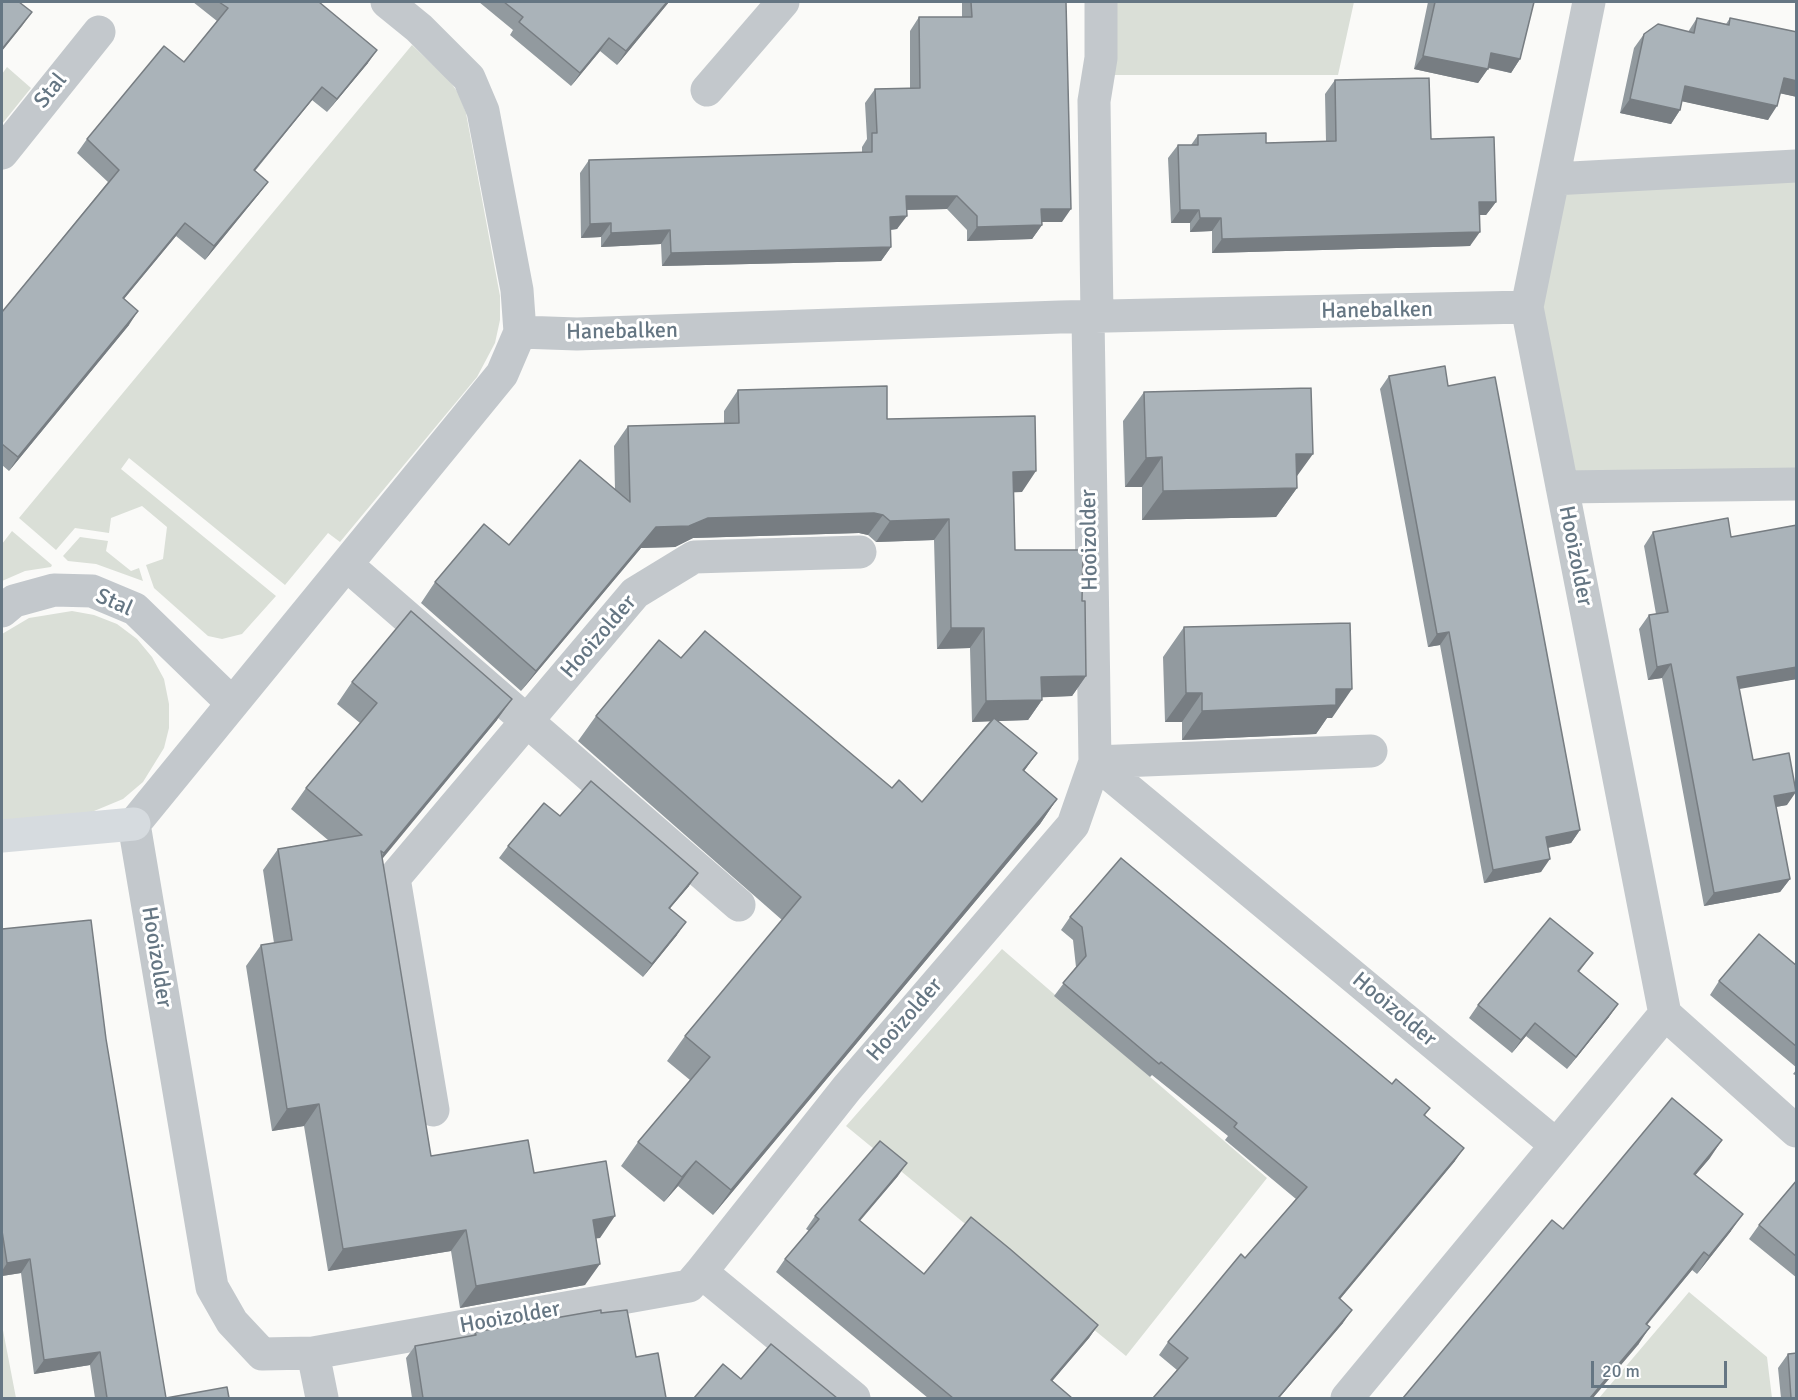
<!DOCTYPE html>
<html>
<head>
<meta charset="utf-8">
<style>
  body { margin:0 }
  #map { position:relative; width:1798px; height:1400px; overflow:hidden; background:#fafaf8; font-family:Signika,sans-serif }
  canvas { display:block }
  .frame { position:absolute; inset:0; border:3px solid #657683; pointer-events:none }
  .scale { position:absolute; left:1591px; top:1361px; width:136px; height:27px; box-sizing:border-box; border:3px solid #657683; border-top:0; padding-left:8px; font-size:18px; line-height:21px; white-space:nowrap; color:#657683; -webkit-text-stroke:4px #fff; paint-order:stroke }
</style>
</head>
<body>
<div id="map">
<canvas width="1798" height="1400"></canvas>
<div class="frame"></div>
<div class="scale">20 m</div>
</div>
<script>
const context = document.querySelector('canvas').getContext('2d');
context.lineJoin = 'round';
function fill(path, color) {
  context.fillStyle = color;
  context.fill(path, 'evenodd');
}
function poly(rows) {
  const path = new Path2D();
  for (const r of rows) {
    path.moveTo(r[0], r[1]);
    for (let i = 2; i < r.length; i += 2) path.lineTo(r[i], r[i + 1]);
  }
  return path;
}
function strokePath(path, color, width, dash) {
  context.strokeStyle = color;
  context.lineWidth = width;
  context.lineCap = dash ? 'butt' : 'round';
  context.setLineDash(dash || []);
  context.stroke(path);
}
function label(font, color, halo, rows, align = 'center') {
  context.font = font + ' Signika,sans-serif';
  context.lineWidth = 6;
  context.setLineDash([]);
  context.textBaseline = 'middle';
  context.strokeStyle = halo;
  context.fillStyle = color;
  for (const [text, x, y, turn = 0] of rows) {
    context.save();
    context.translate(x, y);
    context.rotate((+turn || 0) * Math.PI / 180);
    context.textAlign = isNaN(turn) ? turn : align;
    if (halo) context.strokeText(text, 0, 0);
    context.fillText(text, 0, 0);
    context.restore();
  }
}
fill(poly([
  [1101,2,1354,2,1338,75,1098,75],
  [412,45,449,80,459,94,466,113,500,296,500,320,495,343,477,377,340,542,328,533,285,585,129,458,121,469,276,596,242,634,222,639,208,636,154,588,146,565,163,559,167,527,142,506,111,518,109,533,75,528,56,550,19,518],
  [7,67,31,88,2,124,2,74],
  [1796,168,1796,484,1563,487,1527,307,1558,180],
  [12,531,52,565,51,567,25,571,2,581,2,544],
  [80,537,108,541,106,551,131,571,139,568,143,581,96,564,68,561,63,556],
  [72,611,94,615,117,624,137,639,152,657,164,679,169,704,169,728,164,748,143,782,123,799,87,814,2,822,2,634,29,618],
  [1002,949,1267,1178,1126,1356,846,1126],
  [1689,1292,1767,1357,1772,1398,1599,1398],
  [2,1325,16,1398,2,1398]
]), '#dadfd7');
strokePath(poly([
  [387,2,419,28,469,78,483,111,517,290,520,332,502,374,134,824,212,1287,232,1322,262,1354,313,1353,689,1286,701,1272,854,1398],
  [1589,2,1527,307,1665,1014,1796,1131],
  [707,90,783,2],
  [2,153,99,32],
  [1553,179,1796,166],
  [1088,317,1095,762,1555,1144],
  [1097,317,1094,101,1101,58,1101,2],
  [520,332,577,334,1060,317,1527,307],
  [1562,487,1796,484],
  [348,566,739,905],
  [2,611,14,601,54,590,92,591,135,609,232,703],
  [433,1110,394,878,635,593,694,557,860,552],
  [701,1272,847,1088,1073,825,1095,762,1371,751],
  [313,1353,322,1398],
  [1347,1398,1665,1014]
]), '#c3c8cc', 33);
strokePath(poly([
  [2,836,134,824]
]), '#d6dbdf', 33);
fill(poly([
  [193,2,319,2,368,63,327,112,312,100,255,171,268,182,258,195,205,260,176,236,124,299,129,325,9,471,2,465,2,312,108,182,77,153,87,139,184,62,217,21],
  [479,2,669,2,617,65,600,51,571,86,510,35,513,30],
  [962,2,1066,2,1062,222,1042,222,1042,225,1032,239,967,241,967,230,947,209,907,210,897,229,890,230,891,247,881,261,662,266,661,244,601,247,601,237,581,238,580,173,589,160,862,153,862,147,867,139,865,103,875,89,910,88,910,31,919,17,962,17],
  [1428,2,1534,2,1520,59,1511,73,1488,68,1478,83,1414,69],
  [1697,18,1726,24,1730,18,1797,32,1797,97,1780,93,1768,120,1682,101,1680,110,1671,124,1620,113,1634,48,1644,34,1688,32],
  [1335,80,1431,139,1496,202,1486,215,1480,215,1470,246,1212,253,1212,231,1190,232,1190,223,1171,223,1168,158,1178,145,1191,145,1198,135,1266,143,1326,141,1325,94],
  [1389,376,1448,386,1580,830,1571,843,1548,848,1541,872,1484,883,1440,645,1428,647,1380,389],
  [738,390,887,419,1022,492,1014,492,1015,550,1082,601,1086,676,1072,696,1042,697,1042,700,1028,720,998,721,1037,753,1024,771,1057,799,1040,824,713,1215,678,1186,664,1202,621,1166,638,1142,690,1080,667,1061,685,1036,782,920,578,741,596,716,681,658,892,788,922,802,990,721,972,722,970,648,937,649,934,540,876,542,868,535,859,533,693,538,675,547,641,548,521,691,421,603,435,582,615,490,614,446,628,426,724,423,724,411],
  [1144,392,1297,476,1297,488,1276,517,1142,520,1142,487,1125,487,1123,421],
  [1797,525,1797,679,1739,688,1753,760,1787,805,1776,807,1790,879,1780,892,1704,906,1662,678,1648,680,1639,629,1649,615,1656,614,1644,546,1653,532,1731,537],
  [1184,627,1332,718,1327,718,1316,734,1182,740,1182,722,1165,722,1163,657],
  [352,682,497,720,382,858,431,1156,534,1173,600,1238,596,1238,585,1285,460,1308,451,1251,328,1271,304,1126,272,1131,246,966,261,945,274,943,263,870,278,849,328,840,291,809,306,788,360,723,337,704],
  [560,816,689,886,670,908,677,935,643,977,499,858,508,846],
  [1070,917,1392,1084,1430,1108,1425,1115,1455,1161,1340,1299,1343,1323,1279,1398,1153,1398,1177,1370,1159,1355,1168,1342,1245,1258,1296,1199,1225,1140,1228,1136,1152,1075,1150,1077,1054,996,1076,967,1073,940,1061,930],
  [2,929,106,1039,166,1398,229,1398,95,1398,90,1365,34,1374,21,1273,2,1276],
  [1593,953,1579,972,1609,1017,1567,1069,1526,1036,1512,1053,1469,1018,1478,1005],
  [1797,966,1797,1068,1710,995,1719,981],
  [1797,1069,1797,1076,1793,1074],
  [1710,1158,1695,1175,1731,1231,1697,1274,1692,1270,1647,1325,1638,1345,1563,1229],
  [898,1176,860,1221,924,1274,1098,1325,1089,1338,1052,1381,1072,1398,928,1398,776,1272,785,1259,809,1231,806,1229,815,1216],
  [1797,1180,1797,1278,1749,1239,1759,1225],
  [601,1313,636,1357,666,1398,412,1398,406,1358,415,1346,473,1336,475,1332],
  [1788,1354,1797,1398,1781,1398,1778,1368]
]), '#929a9f');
fill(poly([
  [667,2,669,2,617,65,626,51],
  [32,12,22,26,2,51,2,49],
  [609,38,600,51,571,86,580,73],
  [377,50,368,63,327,112,337,99],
  [1491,53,1520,59,1511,73,1482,66],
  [1423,56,1488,69,1478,83,1414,69],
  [1784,78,1797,81,1797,97,1774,92],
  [1685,86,1777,106,1768,120,1676,100],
  [322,87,312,100,244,183,254,170],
  [1630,99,1680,110,1671,124,1620,113],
  [268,182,258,195,205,260,214,246],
  [906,196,957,196,947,209,897,210],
  [1479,202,1496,202,1486,215,1470,215],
  [1041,209,1071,209,1062,222,1031,222],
  [1180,210,1199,210,1190,223,1171,223],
  [907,216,897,229,880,231,890,217],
  [1200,218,1221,218,1212,231,1190,232],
  [185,223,176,236,113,312,123,298],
  [611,223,601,237,581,238,590,224],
  [1042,225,1032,239,967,241,977,227],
  [670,230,661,244,601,247,611,233],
  [1480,232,1470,246,1212,253,1222,239],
  [891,247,881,261,662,266,671,253],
  [138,311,129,325,9,471,18,457],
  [1296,454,1313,454,1292,483],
  [1162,457,1142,487,1125,487,1146,458],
  [1036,471,1022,492,999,493,1013,472],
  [1297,488,1276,517,1142,520,1163,491],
  [874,513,883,515,868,535,859,533,693,538,675,547,641,548,521,691,536,671,656,527,708,518],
  [949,519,934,540,876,542,890,521],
  [951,628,984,628,970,648,937,649],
  [1449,632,1440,645,1428,647,1437,634],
  [1671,664,1662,678,1648,680,1657,667],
  [1797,667,1797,679,1728,691,1737,677],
  [1086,676,1072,696,1027,698,1041,677],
  [1336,689,1352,689,1332,718,1327,718,1316,734,1182,740,1202,711],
  [1186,693,1202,693,1182,722,1165,722],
  [512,699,497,720,369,875,384,853],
  [1042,700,1028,720,972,722,986,701],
  [1037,753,1019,778,1023,770],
  [1796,792,1787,805,1764,809,1774,796],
  [1057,799,1040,824,713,1215,731,1190],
  [1580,830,1571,843,1536,850,1546,837],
  [1550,859,1541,872,1484,883,1493,870],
  [698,873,689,886,660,920,669,908],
  [1790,879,1780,892,1704,906,1714,893],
  [686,922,677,935,643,977,652,964],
  [1618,1004,1609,1017,1567,1069,1576,1057],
  [1535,1023,1526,1036,1512,1053,1521,1040],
  [319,1104,304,1126,272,1131,287,1109],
  [1722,1140,1710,1158,1682,1191,1694,1174],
  [1464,1148,1455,1161,1330,1311,1339,1298],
  [696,1161,678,1186,664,1202,682,1177],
  [907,1163,898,1176,849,1233,859,1220],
  [1743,1214,1731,1231,1697,1274,1709,1256],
  [615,1216,600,1238,578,1241,593,1220],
  [466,1230,451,1251,328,1271,343,1249],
  [1704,1252,1692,1270,1633,1341,1646,1324],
  [30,1259,21,1273,2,1276,2,1271,7,1263],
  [600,1264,585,1285,460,1308,476,1286],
  [1352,1310,1343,1323,1279,1398,1278,1398],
  [1098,1325,1089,1338,1042,1393,1051,1380],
  [1650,1327,1638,1345,1593,1398,1590,1398],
  [100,1352,90,1365,34,1374,44,1360]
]), '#777d82');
const building = poly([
  [2,2,19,2,32,12,2,49,2,2],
  [219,2,319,2,377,50,337,99,322,87,254,170,268,182,214,246,185,223,123,298,138,311,18,457,2,444,2,312,119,170,87,139,164,46,184,62,228,8,219,2],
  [504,2,667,2,626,51,609,38,580,73,519,22,523,17,504,2],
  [971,2,1066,2,1071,209,1041,209,1042,225,977,227,977,216,957,196,906,196,907,216,890,217,891,247,671,253,670,230,611,233,611,223,590,224,589,160,872,152,872,133,877,133,875,89,920,88,919,17,972,17,971,2],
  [1435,2,1534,2,1520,59,1491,53,1488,69,1423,56,1435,2],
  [1697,18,1729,25,1730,18,1797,32,1797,81,1784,78,1777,106,1685,86,1680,110,1630,99,1644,34,1658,24,1694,33,1697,18],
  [1429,78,1431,139,1494,137,1496,202,1479,202,1480,232,1222,239,1221,218,1200,218,1199,210,1180,210,1178,145,1198,145,1198,135,1266,133,1266,143,1336,141,1335,80,1429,78],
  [1445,366,1448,386,1495,377,1580,830,1546,837,1550,859,1493,870,1449,632,1437,634,1389,376,1445,366],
  [887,386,887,419,1035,416,1036,471,1013,472,1015,550,1083,550,1082,601,1085,601,1086,676,1041,677,1042,700,986,701,984,628,951,628,949,519,890,521,883,515,874,513,708,518,689,526,656,527,536,671,435,582,484,524,509,545,580,460,630,502,628,426,739,423,738,390,887,386],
  [1311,388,1313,454,1296,454,1297,488,1163,491,1162,457,1146,458,1144,392,1311,388],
  [1728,518,1731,537,1797,525,1797,667,1737,677,1753,760,1789,753,1796,792,1774,796,1790,879,1714,893,1671,664,1657,667,1649,615,1668,612,1653,532,1728,518],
  [411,611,512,699,384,853,381,851,431,1156,528,1140,534,1173,606,1161,615,1216,593,1220,600,1264,476,1286,466,1230,343,1249,319,1104,287,1109,261,945,292,940,278,849,362,835,306,788,377,703,352,682,411,611],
  [1350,623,1352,689,1336,689,1336,705,1202,711,1202,693,1186,693,1184,627,1350,623],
  [705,631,892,788,899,780,922,802,994,718,1037,753,1023,770,1057,799,731,1190,696,1161,682,1177,638,1142,710,1057,685,1036,801,897,596,716,659,640,681,658,705,631],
  [591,781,698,873,669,908,686,922,652,964,508,846,544,803,560,816,591,781],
  [1121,858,1392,1084,1396,1079,1430,1108,1424,1115,1464,1148,1339,1298,1352,1310,1278,1398,1153,1398,1188,1358,1168,1342,1241,1254,1245,1258,1307,1187,1234,1127,1237,1123,1161,1062,1159,1064,1063,983,1086,956,1082,927,1070,917,1121,858],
  [1550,918,1593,953,1578,971,1618,1004,1576,1057,1535,1023,1521,1040,1478,1005,1550,918],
  [91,920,106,1039,166,1398,227,1387,229,1398,107,1398,100,1352,44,1360,30,1259,7,1263,2,1231,2,929,91,920],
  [1759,934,1797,966,1797,1047,1719,981,1759,934],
  [1672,1098,1722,1140,1694,1174,1743,1214,1709,1256,1704,1252,1646,1324,1650,1327,1590,1398,1403,1398,1552,1220,1563,1229,1672,1098],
  [880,1141,907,1163,859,1220,924,1274,971,1217,1010,1249,1098,1325,1051,1380,1072,1398,953,1398,785,1259,819,1219,815,1216,880,1141],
  [1797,1180,1797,1257,1759,1225,1797,1180],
  [601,1310,601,1313,627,1310,636,1357,658,1353,666,1398,423,1398,415,1346,476,1335,475,1332,601,1310],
  [771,1344,837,1398,694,1398,723,1364,741,1379,771,1344],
  [1797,1353,1797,1398,1791,1398,1788,1354,1797,1353]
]);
fill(building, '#aab3b9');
strokePath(building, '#777d82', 1.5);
label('22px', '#657683', '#fff', [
  ["Stal",51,91,-51],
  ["Hanebalken",1377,311,-1],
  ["Hanebalken",622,332,-1],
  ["Hooizolder",1090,540,-91],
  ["Hooizolder",1575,556,79],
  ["Stal",114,603,24],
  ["Hooizolder",599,637,-49],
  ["Hooizolder",156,957,81],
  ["Hooizolder",1394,1010,40],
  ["Hooizolder",905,1020,-49],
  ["Hooizolder",510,1318,-10]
]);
</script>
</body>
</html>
